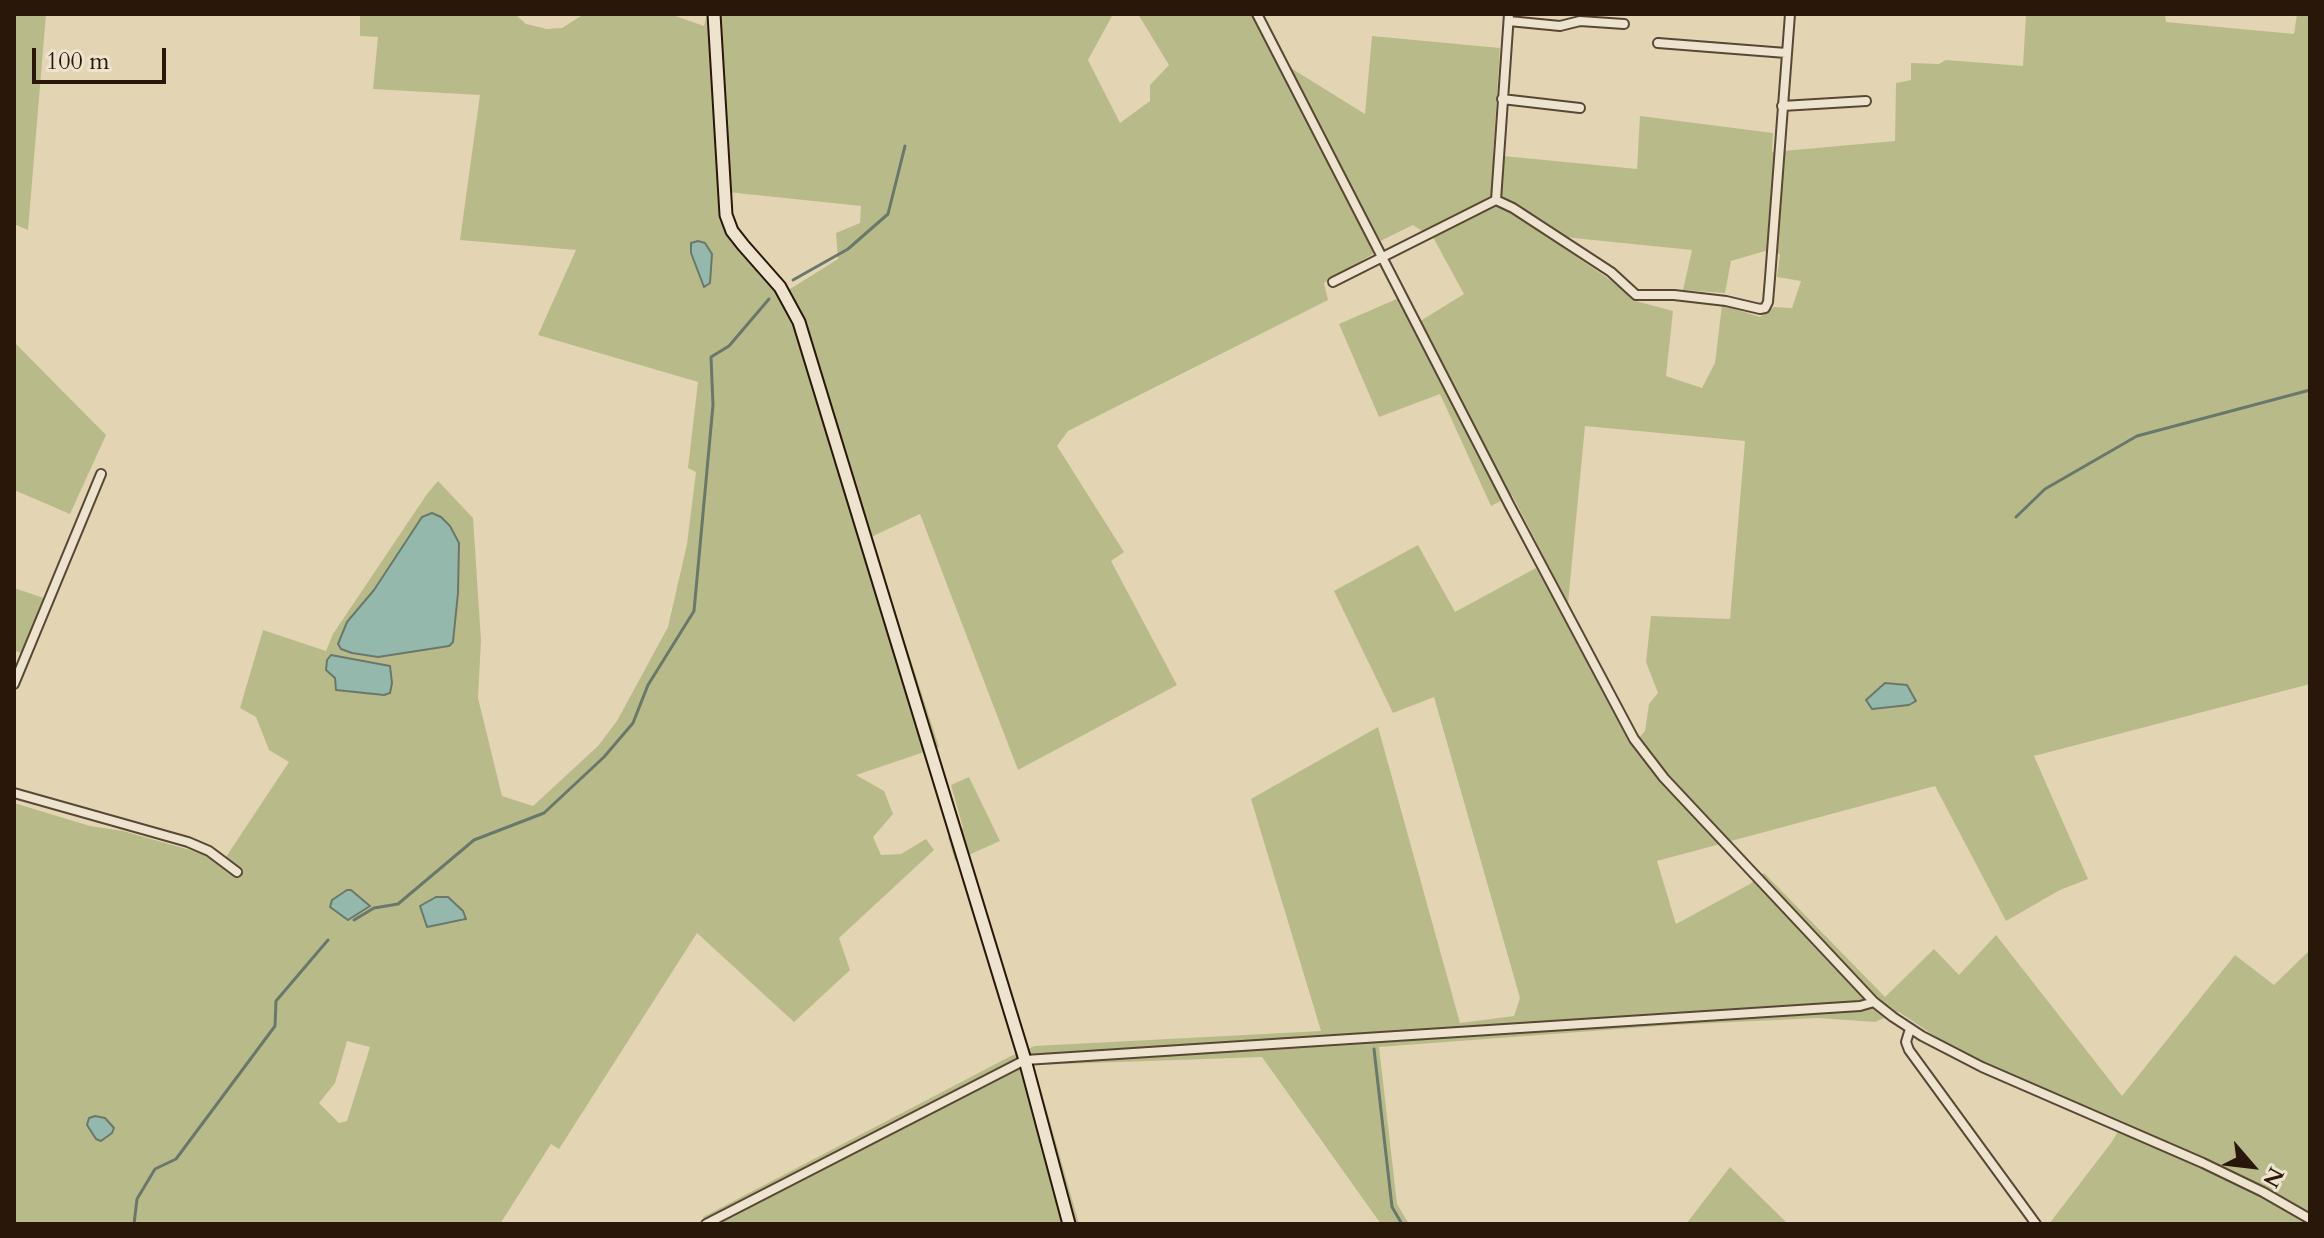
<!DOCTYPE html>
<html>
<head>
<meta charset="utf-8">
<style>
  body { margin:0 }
  #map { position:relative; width:2324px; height:1238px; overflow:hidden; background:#e3d4b3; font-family:Cardo,serif }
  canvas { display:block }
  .frame { position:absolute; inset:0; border:16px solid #291809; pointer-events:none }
  .north { position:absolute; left:2212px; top:1126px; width:80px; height:80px; -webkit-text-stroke:6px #ede3ce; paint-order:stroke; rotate:118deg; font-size:22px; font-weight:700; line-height:32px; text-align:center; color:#291809 }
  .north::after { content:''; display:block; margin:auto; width:28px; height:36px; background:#291809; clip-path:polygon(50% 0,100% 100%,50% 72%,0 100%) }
  .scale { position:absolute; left:32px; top:48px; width:134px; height:36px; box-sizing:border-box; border:4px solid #291809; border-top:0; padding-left:10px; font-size:24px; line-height:28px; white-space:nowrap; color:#291809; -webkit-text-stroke:6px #ede3ce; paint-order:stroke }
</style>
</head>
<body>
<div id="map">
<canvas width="2324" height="1238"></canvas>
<div class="frame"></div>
<div class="north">N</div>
<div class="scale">100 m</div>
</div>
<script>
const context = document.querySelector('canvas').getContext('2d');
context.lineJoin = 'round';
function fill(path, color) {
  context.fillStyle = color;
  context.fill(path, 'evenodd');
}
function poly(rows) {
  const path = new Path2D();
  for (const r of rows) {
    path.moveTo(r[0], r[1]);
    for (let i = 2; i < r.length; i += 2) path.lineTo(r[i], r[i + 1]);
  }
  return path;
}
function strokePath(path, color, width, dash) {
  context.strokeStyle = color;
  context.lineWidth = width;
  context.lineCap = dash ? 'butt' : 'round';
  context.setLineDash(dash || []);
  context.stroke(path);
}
fill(poly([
  [14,14,46,14,28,230,14,224],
  [360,14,515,14,526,24,547,29,562,28,584,14,670,14,704,26,707,14,1113,14,1088,60,1120,123,1150,101,1150,85,1169,65,1138,14,1251,14,1273,57,1365,114,1372,36,1500,48,1493,155,1637,169,1640,116,1773,133,1772,152,1895,141,1896,83,1911,80,1911,63,1939,64,1946,60,2023,66,2026,14,2165,14,2166,22,2294,34,2297,14,2310,14,2310,684,2034,756,2088,879,2060,890,2006,921,1935,786,1657,861,1676,924,1750,884,1764,873,1885,997,1934,949,1959,975,1996,935,2122,1096,2235,955,2274,985,2310,950,2310,1224,2049,1224,2111,1143,2124,1122,1957,1051,1899,1012,1875,1022,1818,1018,1673,1025,1379,1047,1397,1204,1409,1224,1381,1224,1262,1057,1034,1065,1079,1224,708,1224,703,1217,1011,1056,1035,1046,1321,1031,1251,799,1378,727,1460,1023,1514,1016,1520,998,1434,697,1393,713,1334,591,1418,545,1455,612,1536,568,1633,745,1645,731,1649,704,1658,693,1646,662,1651,616,1730,619,1745,441,1585,426,1568,603,1512,495,1491,506,1440,394,1379,417,1339,324,1399,298,1414,325,1464,294,1434,239,1413,225,1370,246,1373,254,1324,283,1328,300,1068,431,1057,446,1124,552,1111,561,1177,685,1018,770,920,514,871,537,939,747,856,775,884,791,893,814,873,837,881,855,901,854,926,839,934,850,839,938,850,970,794,1022,697,933,559,1149,551,1144,500,1224,14,1224,14,803,90,826,123,831,197,852,209,856,220,866,289,762,269,750,256,717,240,708,263,630,326,651,333,634,427,494,438,481,473,518,481,640,478,698,502,796,533,806,598,746,617,721,668,627,687,544,696,472,688,468,698,382,538,335,576,250,460,240,480,95,373,89,378,37,360,36],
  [718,191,861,206,860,223,836,233,838,259,779,296,731,242,719,219],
  [1564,237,1692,250,1683,290,1725,293,1731,261,1765,251,1780,254,1777,277,1801,281,1792,308,1774,307,1760,317,1722,305,1715,363,1702,388,1666,376,1673,311,1632,300,1622,288,1562,247],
  [331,655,353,661,387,665,390,666,391,690,336,690,335,678,326,670,327,660],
  [347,890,351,890,369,905,330,907,332,900],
  [436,897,448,897,455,903,465,914,464,921,429,927,420,906],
  [347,1041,370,1047,347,1121,339,1123,319,1103,335,1083],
  [14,342,106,435,70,514,14,490],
  [14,588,44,598,23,654,14,650],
  [969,777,1000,841,955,861,948,837,963,828,951,785],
  [1730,1167,1788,1224,1686,1224]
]), '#b8bb89');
const water = poly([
  [698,241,705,243,712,254,710,283,704,287,691,253,691,243,698,241],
  [432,513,441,517,450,526,459,543,458,593,453,642,449,646,378,657,352,653,341,649,338,644,347,622,374,590,422,517,432,513],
  [331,655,390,666,392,683,390,693,384,695,336,690,335,678,326,670,327,660,331,655],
  [1885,683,1907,685,1916,701,1909,705,1872,709,1866,700,1885,683],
  [347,890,351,890,370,906,348,920,330,907,332,900,347,890],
  [436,897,448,897,463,911,466,919,427,927,420,906,436,897],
  [95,1116,105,1118,114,1128,112,1133,101,1141,96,1139,87,1125,89,1118,95,1116]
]);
fill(water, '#95b8ac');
strokePath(water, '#6a786b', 2);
strokePath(poly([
  [793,280,848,249,888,214,905,146],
  [2016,517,2045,489,2137,436,2310,390],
  [354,920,374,908,398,904,474,840,544,813,604,757,633,723,648,685,694,611,713,405,711,357,729,346,769,299],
  [1374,1049,1392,1207,1402,1224],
  [134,1224,137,1199,155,1169,176,1159,275,1026,276,1001,328,940]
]), '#6a786b', 3);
const street = poly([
  [1257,14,1509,504,1634,739,1664,778,1874,1002,1893,1017,1922,1036,1982,1067,2203,1163,2263,1192,2310,1219],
  [1509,21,1560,26,1580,21,1624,24],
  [1658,43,1786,53],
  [1502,99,1580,108],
  [1782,106,1866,101],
  [1496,200,1513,208,1611,272,1636,295,1674,295,1726,301,1760,309,1765,308,1768,302,1770,278,1790,14],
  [1333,282,1496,200,1509,14],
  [14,684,101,474],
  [14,793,188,842,209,851,237,872],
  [1910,1029,1906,1042,1909,1050,2036,1224],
  [706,1224,1025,1060,1860,1006,1874,1002]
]);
const secondary = poly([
  [714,14,726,215,732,231,743,245,780,287,799,322,1025,1060,1069,1224]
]);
strokePath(street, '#584734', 12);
strokePath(secondary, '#291809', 15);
strokePath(street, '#ede3ce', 8);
strokePath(secondary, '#ede3ce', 11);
</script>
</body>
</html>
